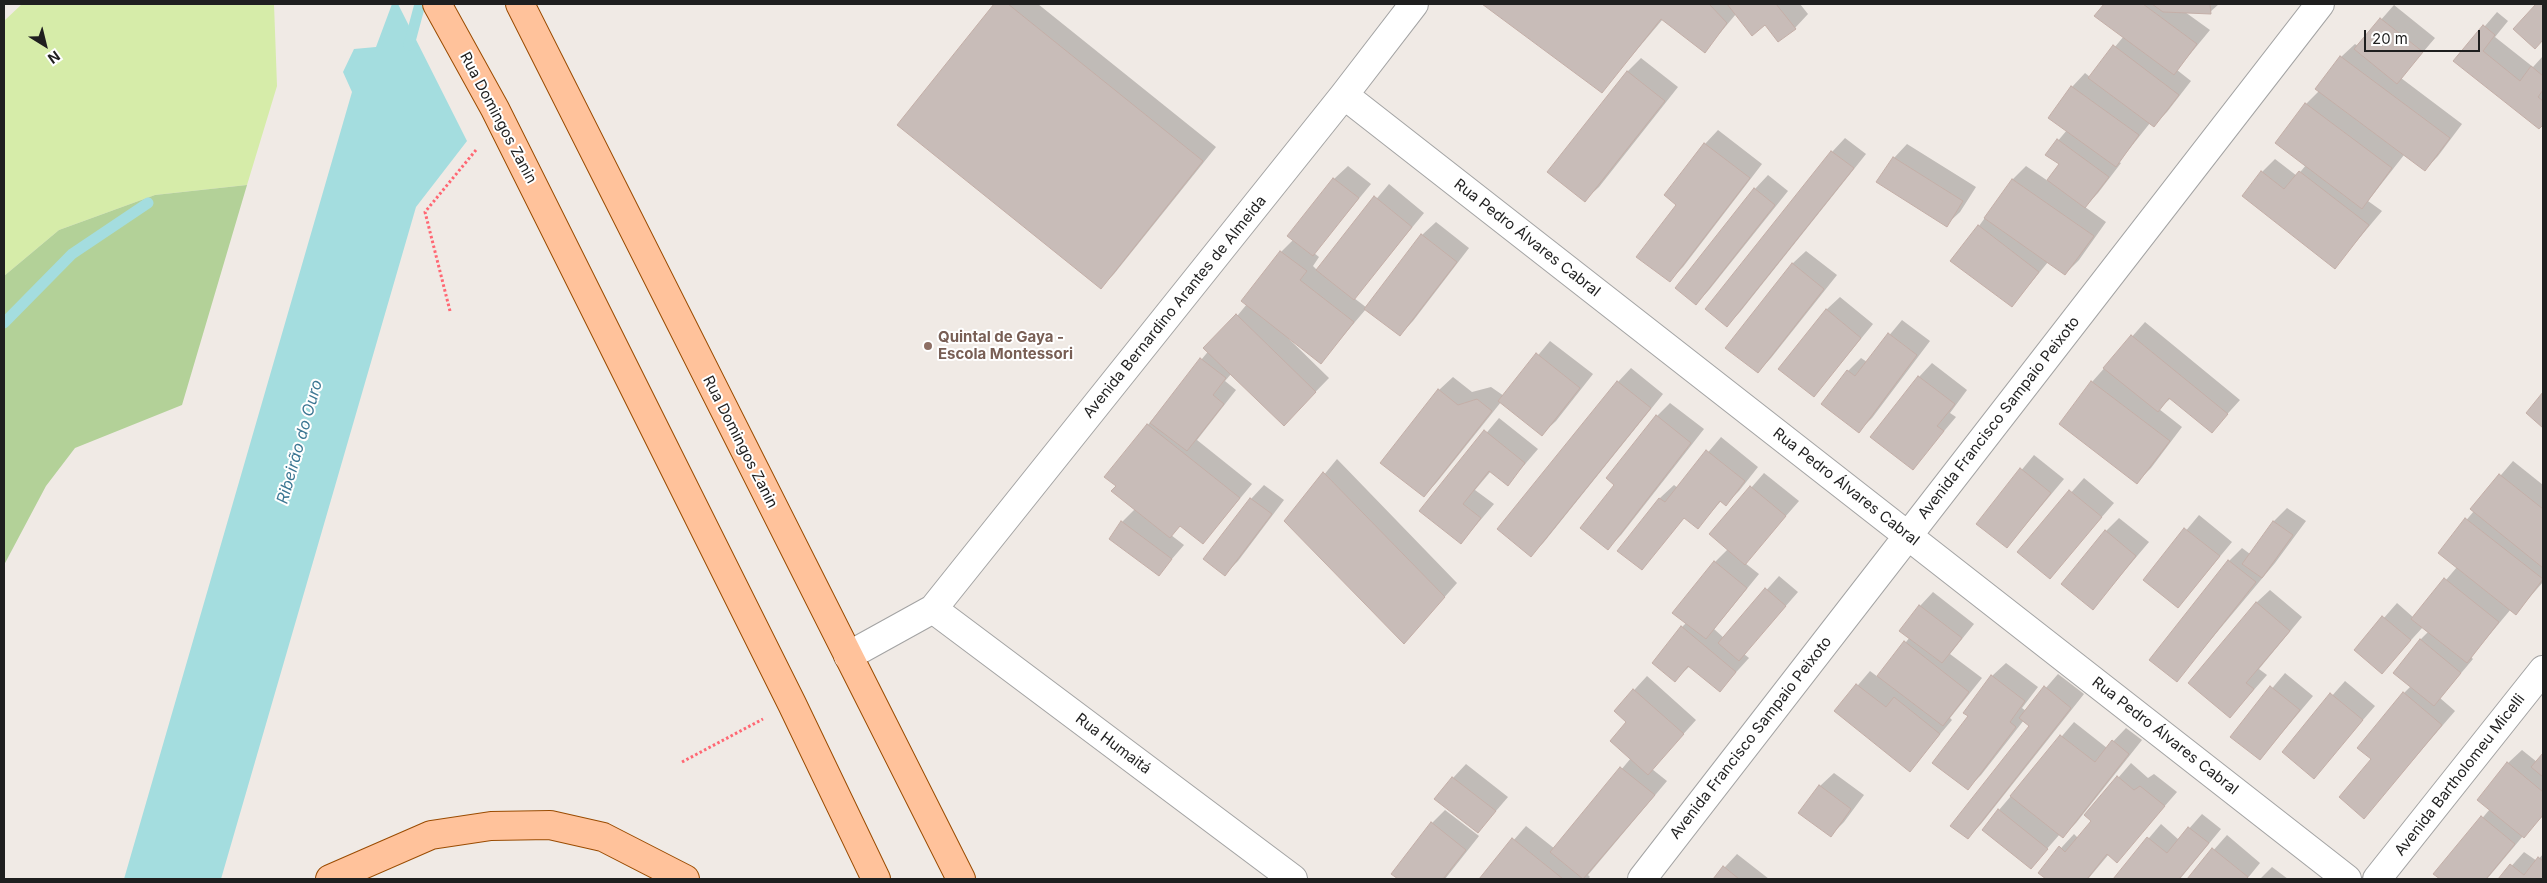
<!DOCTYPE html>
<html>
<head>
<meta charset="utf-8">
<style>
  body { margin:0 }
  #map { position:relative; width:2547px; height:883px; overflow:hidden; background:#f0eae5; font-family:Inter,sans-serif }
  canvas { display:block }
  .frame { position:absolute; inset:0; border:5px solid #1f1f1f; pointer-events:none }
  .north { position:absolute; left:20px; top:20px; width:50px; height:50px; -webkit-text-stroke:4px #fff; paint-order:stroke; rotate:144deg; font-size:14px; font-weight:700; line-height:20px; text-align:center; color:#1f1f1f }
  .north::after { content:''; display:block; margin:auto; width:18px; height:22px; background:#1f1f1f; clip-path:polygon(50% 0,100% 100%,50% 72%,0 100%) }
  .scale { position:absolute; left:2364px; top:30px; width:116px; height:22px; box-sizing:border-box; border:2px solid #1f1f1f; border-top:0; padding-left:6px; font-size:15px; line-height:18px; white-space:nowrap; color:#1f1f1f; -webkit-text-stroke:4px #fff; paint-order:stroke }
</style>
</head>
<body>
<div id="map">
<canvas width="2547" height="883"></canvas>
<div class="frame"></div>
<div class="north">N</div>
<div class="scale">20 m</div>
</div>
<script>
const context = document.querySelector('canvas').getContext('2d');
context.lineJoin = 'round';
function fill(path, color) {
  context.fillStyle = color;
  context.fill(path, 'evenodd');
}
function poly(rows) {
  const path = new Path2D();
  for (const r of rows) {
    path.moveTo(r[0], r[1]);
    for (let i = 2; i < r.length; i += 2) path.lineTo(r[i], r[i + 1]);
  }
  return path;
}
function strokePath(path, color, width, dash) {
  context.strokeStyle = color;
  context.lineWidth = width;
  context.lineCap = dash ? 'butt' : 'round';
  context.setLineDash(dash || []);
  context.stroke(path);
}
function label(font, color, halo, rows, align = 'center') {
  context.font = font + ' Inter,sans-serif';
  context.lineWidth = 4;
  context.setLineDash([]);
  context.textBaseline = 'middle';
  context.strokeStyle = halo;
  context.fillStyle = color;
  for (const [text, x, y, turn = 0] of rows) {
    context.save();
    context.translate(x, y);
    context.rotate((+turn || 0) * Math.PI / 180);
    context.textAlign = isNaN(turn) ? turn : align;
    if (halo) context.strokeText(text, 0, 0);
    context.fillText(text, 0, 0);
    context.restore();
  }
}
fill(poly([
  [22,4,274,4,277,86,247,185,155,195,59,230,4,276,4,21]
]), '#d6eca9');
fill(poly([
  [247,185,182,405,75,448,46,486,4,565,4,276,59,230,155,195]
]), '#b3d198');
fill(poly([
  [392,4,398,4,467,141,416,207,221,879,124,879,352,92,343,72,354,49,376,47]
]), '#a4dddf');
fill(poly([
  [996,4,1038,4,1216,147,1114,274,1101,287,898,125],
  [1484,4,1800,4,1808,14,1795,28,1766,24,1736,14,1705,51,1663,19,1602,91],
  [2105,4,2219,4,2210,12,2185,12,2210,30,2177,70,2191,81,2167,112,2153,126,2150,123,2119,162,2121,163,2098,193,2085,207,2106,222,2079,260,2065,274,2048,262,2012,306,1979,226,2013,179,2026,166,2048,181,2061,164,2047,154,2067,130,2072,87,2085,73,2090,77,2124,36,2096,15],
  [2394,5,2435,38,2401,78,2462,124,2438,156,2425,170,2404,155,2368,201,2382,211,2335,267,2262,172,2275,159,2297,176,2306,165,2276,143,2306,104,2319,91,2341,57,2355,44,2358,46],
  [2497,12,2508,21,2495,37,2533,67,2543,56,2543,124,2539,128,2455,61],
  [1641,58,1678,87,1599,187,1585,200,1549,172,1628,71],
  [1718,130,1762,164,1683,267,1669,281,1678,205,1705,144],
  [1845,138,1866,154,1740,312,1727,325,1706,309,1832,152],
  [1907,144,1976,187,1960,212,1946,225,1894,158],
  [1348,166,1371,184,1314,253,1319,257,1313,266,1317,270,1389,184,1424,213,1354,298,1367,308,1422,235,1436,222,1469,248,1413,321,1400,335,1366,309,1321,362,1288,336,1287,337,1329,378,1297,411,1231,374,1225,381,1236,390,1197,440,1252,484,1203,543,1181,525,1171,535,1184,545,1159,574,1122,522,1135,509,1118,486,1106,476,1247,304,1281,252,1294,239,1334,179],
  [1768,175,1788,191,1709,290,1696,304,1755,189],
  [1806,251,1837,275,1771,358,1758,372,1792,264],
  [1840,297,1873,324,1814,396,1826,310],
  [1902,320,1930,341,1872,418,1859,431,1848,371,1861,358,1867,362],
  [2145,322,2240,400,2212,431,2171,398,2159,409,2182,427,2151,468,2137,482,2092,382],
  [1550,341,1593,374,1556,421,1542,434,1501,402,1437,482,1424,496,1439,390,1453,377,1472,392,1491,387,1504,396],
  [1932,363,1967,390,1950,413,1956,417,1913,468,1919,377],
  [1631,368,1663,394,1544,542,1531,555,1618,382],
  [1670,403,1704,429,1621,535,1608,548,1657,416],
  [1499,418,1538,449,1508,484,1491,471,1475,490,1494,504,1461,543,1421,511],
  [1721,437,1758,467,1739,491,1726,504,1721,501,1698,527,1685,517,1641,568,1619,551,1660,498,1674,485,1678,488],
  [2034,455,2064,479,2007,547,1977,524],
  [1337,459,1457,583,1404,643,1286,521],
  [2513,461,2543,485,2543,582,2516,613,2511,609,2471,657,2473,659,2440,698,2455,711,2364,817,2373,759,2404,693,2411,686,2420,640,2429,631,2423,627,2382,672,2356,650,2397,603,2414,618,2457,567,2439,553,2474,511,2472,509],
  [1764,473,1799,501,1745,563,1759,574,1714,629,1724,638,1779,576,1798,592,1744,654,1749,658,1720,690,1690,666,1675,680,1682,627,1687,622,1715,562,1728,549,1711,534],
  [2084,478,2114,503,2050,577,2019,552],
  [1264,485,1284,500,1238,561,1225,574,1251,499],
  [2287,508,2306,521,2275,563,2177,680,2229,561,2242,548,2250,554,2274,521],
  [2199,515,2232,542,2178,607,2145,580],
  [2119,518,2149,542,2093,608,2106,531],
  [2270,590,2302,617,2259,669,2267,675,2230,717,2256,603],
  [1933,592,1974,624,1950,654,1982,678,1950,718,1952,720,1910,770,1836,711,1870,671,1878,677,1910,637,1920,606],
  [2006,663,2038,687,2022,708,2026,711,2058,674,2084,694,1981,824,1967,838,2031,726,2024,720,1981,775,1968,788,1970,716,1992,676],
  [2285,673,2313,696,2260,759,2232,736],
  [1647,676,1696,720,1652,769,1667,781,1588,875,1590,877,1588,879,1480,879,1526,826,1555,849,1631,758,1628,722,1615,711],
  [2345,681,2375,706,2314,777,2283,752],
  [2074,722,2107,748,2126,728,2142,740,2076,823,2063,836,2060,834,2031,867,1999,810],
  [2522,750,2537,762,2543,754,2543,816,2523,836,2487,879,2442,879,2435,874,2490,809,2508,763],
  [2131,763,2148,778,2154,774,2177,792,2117,861,2109,854,2088,879,2048,879,2039,872,2074,834,2078,838,2092,821,2086,815],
  [1466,764,1508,797,1478,832,1453,778],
  [1834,773,1864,795,1844,822,1831,835,1820,786],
  [1445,810,1479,836,1445,879,1400,879,1393,874,1432,823],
  [2202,814,2221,829,2180,879,2114,879,2161,824,2179,840],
  [2227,835,2260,863,2247,879,2188,879],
  [2524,852,2537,861,2543,854,2543,879,2500,879],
  [1737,854,1769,879,1714,879],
  [2272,867,2288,879,2260,879]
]), '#0003');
strokePath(poly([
  [409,45,420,4],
  [4,323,72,254,148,203]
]), '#a4dddf', 11);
const building = poly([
  [994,4,1008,4,1203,161,1101,289,897,125,994,4],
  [1482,4,1709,4,1727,23,1705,53,1661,19,1602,93,1482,4],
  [1727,4,1776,4,1796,29,1778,42,1765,25,1752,36,1727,4],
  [2104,4,2143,4,2197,44,2174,75,2094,16,2104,4],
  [2152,4,2210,4,2211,14,2163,12,2152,4],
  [2536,4,2543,4,2543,40,2535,49,2513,29,2536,4],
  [2380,18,2423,52,2397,84,2354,49,2380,18],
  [2483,25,2495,35,2483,51,2520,81,2531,66,2543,76,2543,90,2538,97,2543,101,2543,125,2539,129,2453,61,2483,25],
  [2113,45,2179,95,2154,127,2088,78,2113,45],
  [2340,56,2450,138,2425,171,2315,89,2340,56],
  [1627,71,1665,101,1585,202,1547,172,1627,71],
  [2071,86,2139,135,2116,167,2048,118,2071,86],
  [2305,103,2392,168,2362,209,2275,143,2305,103],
  [2057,139,2109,177,2085,208,2047,180,2059,164,2045,155,2057,139],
  [1704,143,1750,178,1670,282,1636,257,1676,205,1664,195,1704,143],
  [1831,151,1854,168,1727,327,1705,309,1831,151],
  [1893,157,1963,201,1947,227,1876,182,1893,157],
  [2261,171,2284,189,2299,171,2369,225,2335,269,2242,196,2261,171],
  [1333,178,1359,198,1313,256,1287,236,1333,178],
  [2012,179,2094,236,2065,275,1984,218,2012,179],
  [1754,188,1775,205,1696,305,1675,288,1754,188],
  [1374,196,1412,227,1354,300,1316,270,1374,196],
  [1978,225,2039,272,2012,307,1950,261,1978,225],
  [1421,234,1457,262,1400,336,1364,309,1421,234],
  [1280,251,1307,271,1300,280,1354,322,1321,364,1241,301,1280,251],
  [1792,263,1824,289,1758,373,1725,348,1792,263],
  [1826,309,1861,338,1814,397,1778,369,1826,309],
  [1236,314,1316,392,1284,426,1203,348,1236,314],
  [1888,333,1917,355,1859,433,1821,404,1847,370,1855,376,1888,333],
  [2131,335,2228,414,2212,433,2169,398,2158,412,2103,368,2131,335],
  [1536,353,1580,388,1542,436,1498,401,1536,353],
  [1200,358,1226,378,1213,395,1224,404,1187,451,1150,423,1200,358],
  [1918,376,1955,404,1937,426,1944,431,1913,470,1870,437,1918,376],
  [1617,381,1651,408,1531,557,1497,529,1617,381],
  [2091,381,2170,441,2137,484,2059,424,2091,381],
  [1438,389,1458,405,1477,399,1492,411,1424,497,1380,463,1438,389],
  [2543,392,2543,428,2526,413,2543,392],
  [1656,415,1691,443,1608,550,1580,528,1614,485,1606,478,1656,415],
  [1147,424,1240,498,1203,544,1180,526,1170,538,1111,491,1116,486,1104,477,1147,424],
  [1484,430,1525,463,1508,486,1489,471,1463,504,1481,518,1461,544,1419,511,1484,430],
  [1706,450,1745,481,1726,506,1720,501,1698,529,1684,518,1642,570,1617,551,1659,498,1665,502,1706,450],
  [2020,468,2051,493,2007,548,1976,524,2020,468],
  [1323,472,1445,597,1404,644,1284,521,1323,472],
  [2499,474,2543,509,2543,568,2470,509,2499,474],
  [1750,486,1786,516,1745,565,1709,534,1750,486],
  [2069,490,2102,517,2050,579,2017,552,2069,490],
  [1250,498,1272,514,1225,576,1203,559,1250,498],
  [2465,518,2543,579,2516,615,2438,553,2465,518],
  [1121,521,1172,559,1159,576,1109,539,1121,521],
  [2273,521,2293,535,2262,578,2242,564,2273,521],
  [2184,528,2220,556,2178,608,2143,580,2184,528],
  [2105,530,2136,556,2093,610,2061,584,2105,530],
  [2228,560,2256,582,2177,682,2149,660,2228,560],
  [1714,561,1747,588,1706,639,1672,613,1714,561],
  [2444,578,2499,622,2467,663,2411,619,2444,578],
  [1765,588,1786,606,1739,661,1718,643,1765,588],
  [2256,602,2290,631,2246,683,2254,689,2230,718,2188,683,2256,602],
  [1919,605,1962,638,1942,663,1899,631,1919,605],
  [2382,616,2411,640,2382,674,2354,650,2382,616],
  [1681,626,1736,672,1720,692,1688,666,1675,682,1652,663,1681,626],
  [2420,639,2461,673,2434,706,2393,673,2420,639],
  [1904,641,1969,692,1943,726,1877,676,1904,641],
  [1991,675,2025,701,2010,722,2016,727,1968,790,1932,763,1968,716,1963,713,1991,675],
  [1856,684,1886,707,1894,697,1940,734,1910,772,1834,711,1856,684],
  [2044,686,2071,708,1968,839,1950,826,2029,726,2019,718,2044,686],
  [2270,686,2300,710,2260,760,2230,737,2270,686],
  [1633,689,1684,734,1648,775,1610,741,1626,722,1614,711,1633,689],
  [2403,692,2442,725,2364,819,2339,797,2371,759,2357,748,2403,692],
  [2330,693,2363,720,2314,779,2282,752,2330,693],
  [2060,735,2095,762,2112,740,2129,754,2063,838,2010,796,2060,735],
  [2543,753,2543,777,2531,767,2543,753],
  [2507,762,2543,792,2543,815,2524,838,2477,800,2507,762],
  [1620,767,1655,795,1583,879,1550,852,1620,767],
  [2117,776,2134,790,2140,786,2165,806,2117,863,2107,854,2087,879,2046,879,2038,873,2059,846,2065,852,2091,821,2084,815,2117,776],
  [1452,777,1496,811,1478,833,1434,799,1452,777],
  [1819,785,1851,809,1831,837,1798,813,1819,785],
  [1998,809,2048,849,2031,869,1982,830,1998,809],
  [2481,816,2515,844,2486,879,2440,879,2433,874,2481,816],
  [1431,822,1466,850,1443,879,1398,879,1391,874,1431,822],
  [2188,827,2209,843,2179,879,2113,879,2147,837,2167,853,2188,827],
  [1512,838,1563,879,1479,879,1512,838],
  [2212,848,2248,877,2246,879,2187,879,2212,848],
  [2538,857,2543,861,2543,879,2498,879,2510,864,2524,875,2538,857],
  [1723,866,1739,879,1713,879,1723,866]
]);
fill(building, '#c8bcb8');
strokePath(building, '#c3aea7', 1);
const street = poly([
  [1344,95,2347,879],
  [933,609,1293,879],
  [848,656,933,609,1344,95,1414,4],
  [1642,879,2320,4],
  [2377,879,2543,670]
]);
const primary = poly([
  [437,4,495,109,792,704,876,879],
  [520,4,961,879],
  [330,879,431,835,491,826,550,825,603,837,685,879]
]);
strokePath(street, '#a3a3a3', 30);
strokePath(primary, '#9a4b00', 30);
strokePath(poly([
  [450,311,425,212,476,150],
  [682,762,763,719]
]), '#ff6773', 3, [2.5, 2.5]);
strokePath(street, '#fff', 28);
strokePath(primary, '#ffc29b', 28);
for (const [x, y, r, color] of [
  [928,346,5,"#8d6e63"]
]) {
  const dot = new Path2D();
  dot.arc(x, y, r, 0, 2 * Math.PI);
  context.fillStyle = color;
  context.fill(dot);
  strokePath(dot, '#fff', 2);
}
label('15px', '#1f1f1f', '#fff', [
  ["Rua Domingos Zanin",498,118,62],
  ["Rua Pedro Álvares Cabral",1527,238,38],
  ["Avenida Bernardino Arantes de Almeida",1175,307,-51],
  ["Avenida Francisco Sampaio Peixoto",1999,418,-52],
  ["Rua Domingos Zanin",740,442,63],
  ["Rua Pedro Álvares Cabral",1846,487,38],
  ["Rua Pedro Álvares Cabral",2165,736,38],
  ["Avenida Francisco Sampaio Peixoto",1751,738,-52],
  ["Rua Humaitá",1113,744,37],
  ["Avenida Bartholomeu Micelli",2460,775,-52]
]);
label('bold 15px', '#785e54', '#fff', [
  ["Quintal de Gaya -",938,337],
  ["Escola Montessori",938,354]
], 'left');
label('italic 16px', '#3c7793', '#fff', [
  ["Ribeirão do Ouro",300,442,-74]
]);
</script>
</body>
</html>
